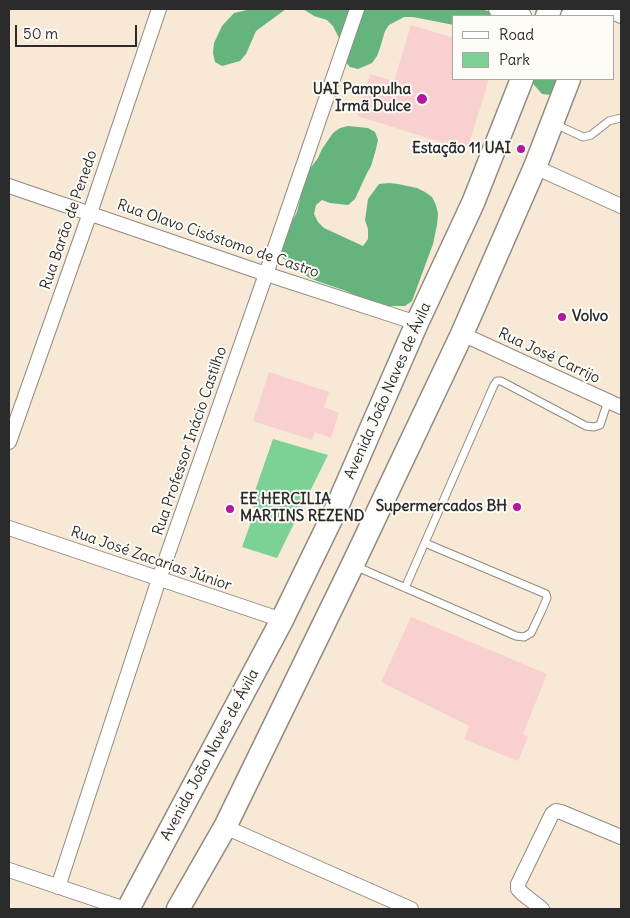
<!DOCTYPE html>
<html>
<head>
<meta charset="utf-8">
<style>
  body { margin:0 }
  #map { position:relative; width:630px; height:918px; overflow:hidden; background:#f7e9d5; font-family:Delius,sans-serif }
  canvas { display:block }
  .frame { position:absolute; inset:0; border:10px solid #2b2b2b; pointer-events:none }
  .legend { position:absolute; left:452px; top:15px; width:162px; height:65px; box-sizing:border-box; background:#fdfcf7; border:1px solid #a9a8a5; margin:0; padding:6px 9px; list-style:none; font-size:15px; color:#2b2b2b }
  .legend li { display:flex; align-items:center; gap:10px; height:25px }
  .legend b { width:25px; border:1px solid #a9a8a5 }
  .scale { position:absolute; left:15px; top:25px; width:122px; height:22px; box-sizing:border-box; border:2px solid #2b2b2b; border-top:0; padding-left:6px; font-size:15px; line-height:18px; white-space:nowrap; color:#2b2b2b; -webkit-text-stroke:4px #fdfcf7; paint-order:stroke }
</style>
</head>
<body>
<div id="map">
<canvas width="630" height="918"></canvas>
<div class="frame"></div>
<ul class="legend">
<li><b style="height:6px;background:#fff"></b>Road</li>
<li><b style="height:14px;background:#7cd295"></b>Park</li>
</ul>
<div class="scale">50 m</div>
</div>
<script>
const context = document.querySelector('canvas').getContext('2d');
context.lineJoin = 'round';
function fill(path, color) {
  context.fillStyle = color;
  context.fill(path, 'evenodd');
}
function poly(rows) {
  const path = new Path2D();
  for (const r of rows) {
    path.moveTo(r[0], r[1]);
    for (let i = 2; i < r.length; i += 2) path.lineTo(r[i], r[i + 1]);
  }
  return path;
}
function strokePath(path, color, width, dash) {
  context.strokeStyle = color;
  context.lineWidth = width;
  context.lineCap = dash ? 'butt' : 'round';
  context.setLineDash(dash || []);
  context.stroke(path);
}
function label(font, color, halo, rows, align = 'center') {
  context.font = font + ' Delius,sans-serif';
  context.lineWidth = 4;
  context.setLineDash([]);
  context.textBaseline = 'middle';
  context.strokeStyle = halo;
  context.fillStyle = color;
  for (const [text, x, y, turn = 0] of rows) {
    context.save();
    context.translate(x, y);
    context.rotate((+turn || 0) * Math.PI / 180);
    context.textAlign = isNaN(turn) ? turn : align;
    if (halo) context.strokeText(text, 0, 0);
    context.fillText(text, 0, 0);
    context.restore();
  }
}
fill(poly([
  [411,25,454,38,454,79,489,79,467,150,357,116,370,74,394,81],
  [269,372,329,392,324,407,339,413,331,438,315,432,312,440,253,421],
  [411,617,547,674,523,734,528,737,518,761,464,739,469,726,381,682]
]), '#f7d0cf');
fill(poly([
  [273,439,328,455,277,558,242,547,256,508,250,505]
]), '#7cd295');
fill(poly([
  [252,9,286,9,256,31,246,54,240,61,222,66,215,62,213,53,214,43,222,26,234,13],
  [303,9,481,9,505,16,454,16,454,25,413,17,404,17,389,25,385,31,380,48,377,56,372,63,358,69,350,67,344,60,341,42,333,26,327,20,314,16],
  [529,79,562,79,551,95,542,94],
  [348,126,368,128,375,132,378,140,376,149,371,166,367,173,355,199,348,205,330,203,322,200,316,205,314,214,318,222,324,228,363,246,368,239,368,229,365,220,368,199,379,184,389,183,398,184,417,188,425,192,432,197,436,205,438,214,437,225,433,244,412,301,405,306,389,306,371,302,346,291,317,281,308,277,286,261,280,255,281,246,284,237,297,212,306,174,318,158,322,149,333,133,340,128]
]), '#65b47e');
const service = poly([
  [555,124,583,137,591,135,609,121,621,118],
  [355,566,516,636,524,637,531,633,541,612,547,598,546,594,425,543],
  [405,588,494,385,497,381,501,381,586,426,594,427,600,425,608,401]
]);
const minor = poly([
  [606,9,621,16],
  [535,167,621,206],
  [9,186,266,274,417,323],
  [462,334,621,407],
  [9,442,90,213,159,9],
  [9,528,282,620],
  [225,827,411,909],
  [9,870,125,909],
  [58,887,159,579,266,274,357,9],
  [542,909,523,894,518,889,518,884,552,814,556,811,561,812,621,837]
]);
const tertiary = poly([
  [498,9,522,16],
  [570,16,590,9]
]);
const primary = poly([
  [547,16,550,9],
  [594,16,597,9],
  [128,909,282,620,336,509,417,323,473,203,522,79],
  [178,909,225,827,353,564,462,334,535,167,569,79]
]);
strokePath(service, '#918a80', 9);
strokePath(minor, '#918a80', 16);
strokePath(tertiary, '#918a80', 20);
strokePath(primary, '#918a80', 25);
strokePath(service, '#fff', 7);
strokePath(minor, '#fff', 14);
strokePath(tertiary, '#fff', 18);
strokePath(primary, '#fff', 22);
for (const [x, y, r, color] of [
  [422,99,6,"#b5179e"],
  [521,149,5,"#b5179e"],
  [562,317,5,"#b5179e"],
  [517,507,5,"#b5179e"],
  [230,509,5,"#b5179e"]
]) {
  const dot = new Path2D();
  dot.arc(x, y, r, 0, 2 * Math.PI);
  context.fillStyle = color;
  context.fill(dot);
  strokePath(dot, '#fdfcf7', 2);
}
label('bold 15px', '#2b2b2b', '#fdfcf7', [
  ["UAI Pampulha",411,90],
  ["Irmã Dulce",411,107],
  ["Estação 11 UAI",511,149],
  ["Volvo",572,317,"left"],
  ["EE HERCILIA",240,500,"left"],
  ["MARTINS REZEND",240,517,"left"],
  ["Supermercados BH",507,507]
], 'right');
label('15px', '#2b2b2b', '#fdfcf7', [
  ["Rua Barão de Penedo",69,220,-71],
  ["Rua Olavo Cisóstomo de Castro",218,239,19],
  ["Rua José Carrijo",549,356,25],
  ["Avenida João Naves de Ávila",388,391,-66],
  ["Rua Professor Inácio Castilho",190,441,-71],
  ["Rua José Zacarias Júnior",151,559,19],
  ["Avenida João Naves de Ávila",210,755,-62]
]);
</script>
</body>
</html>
